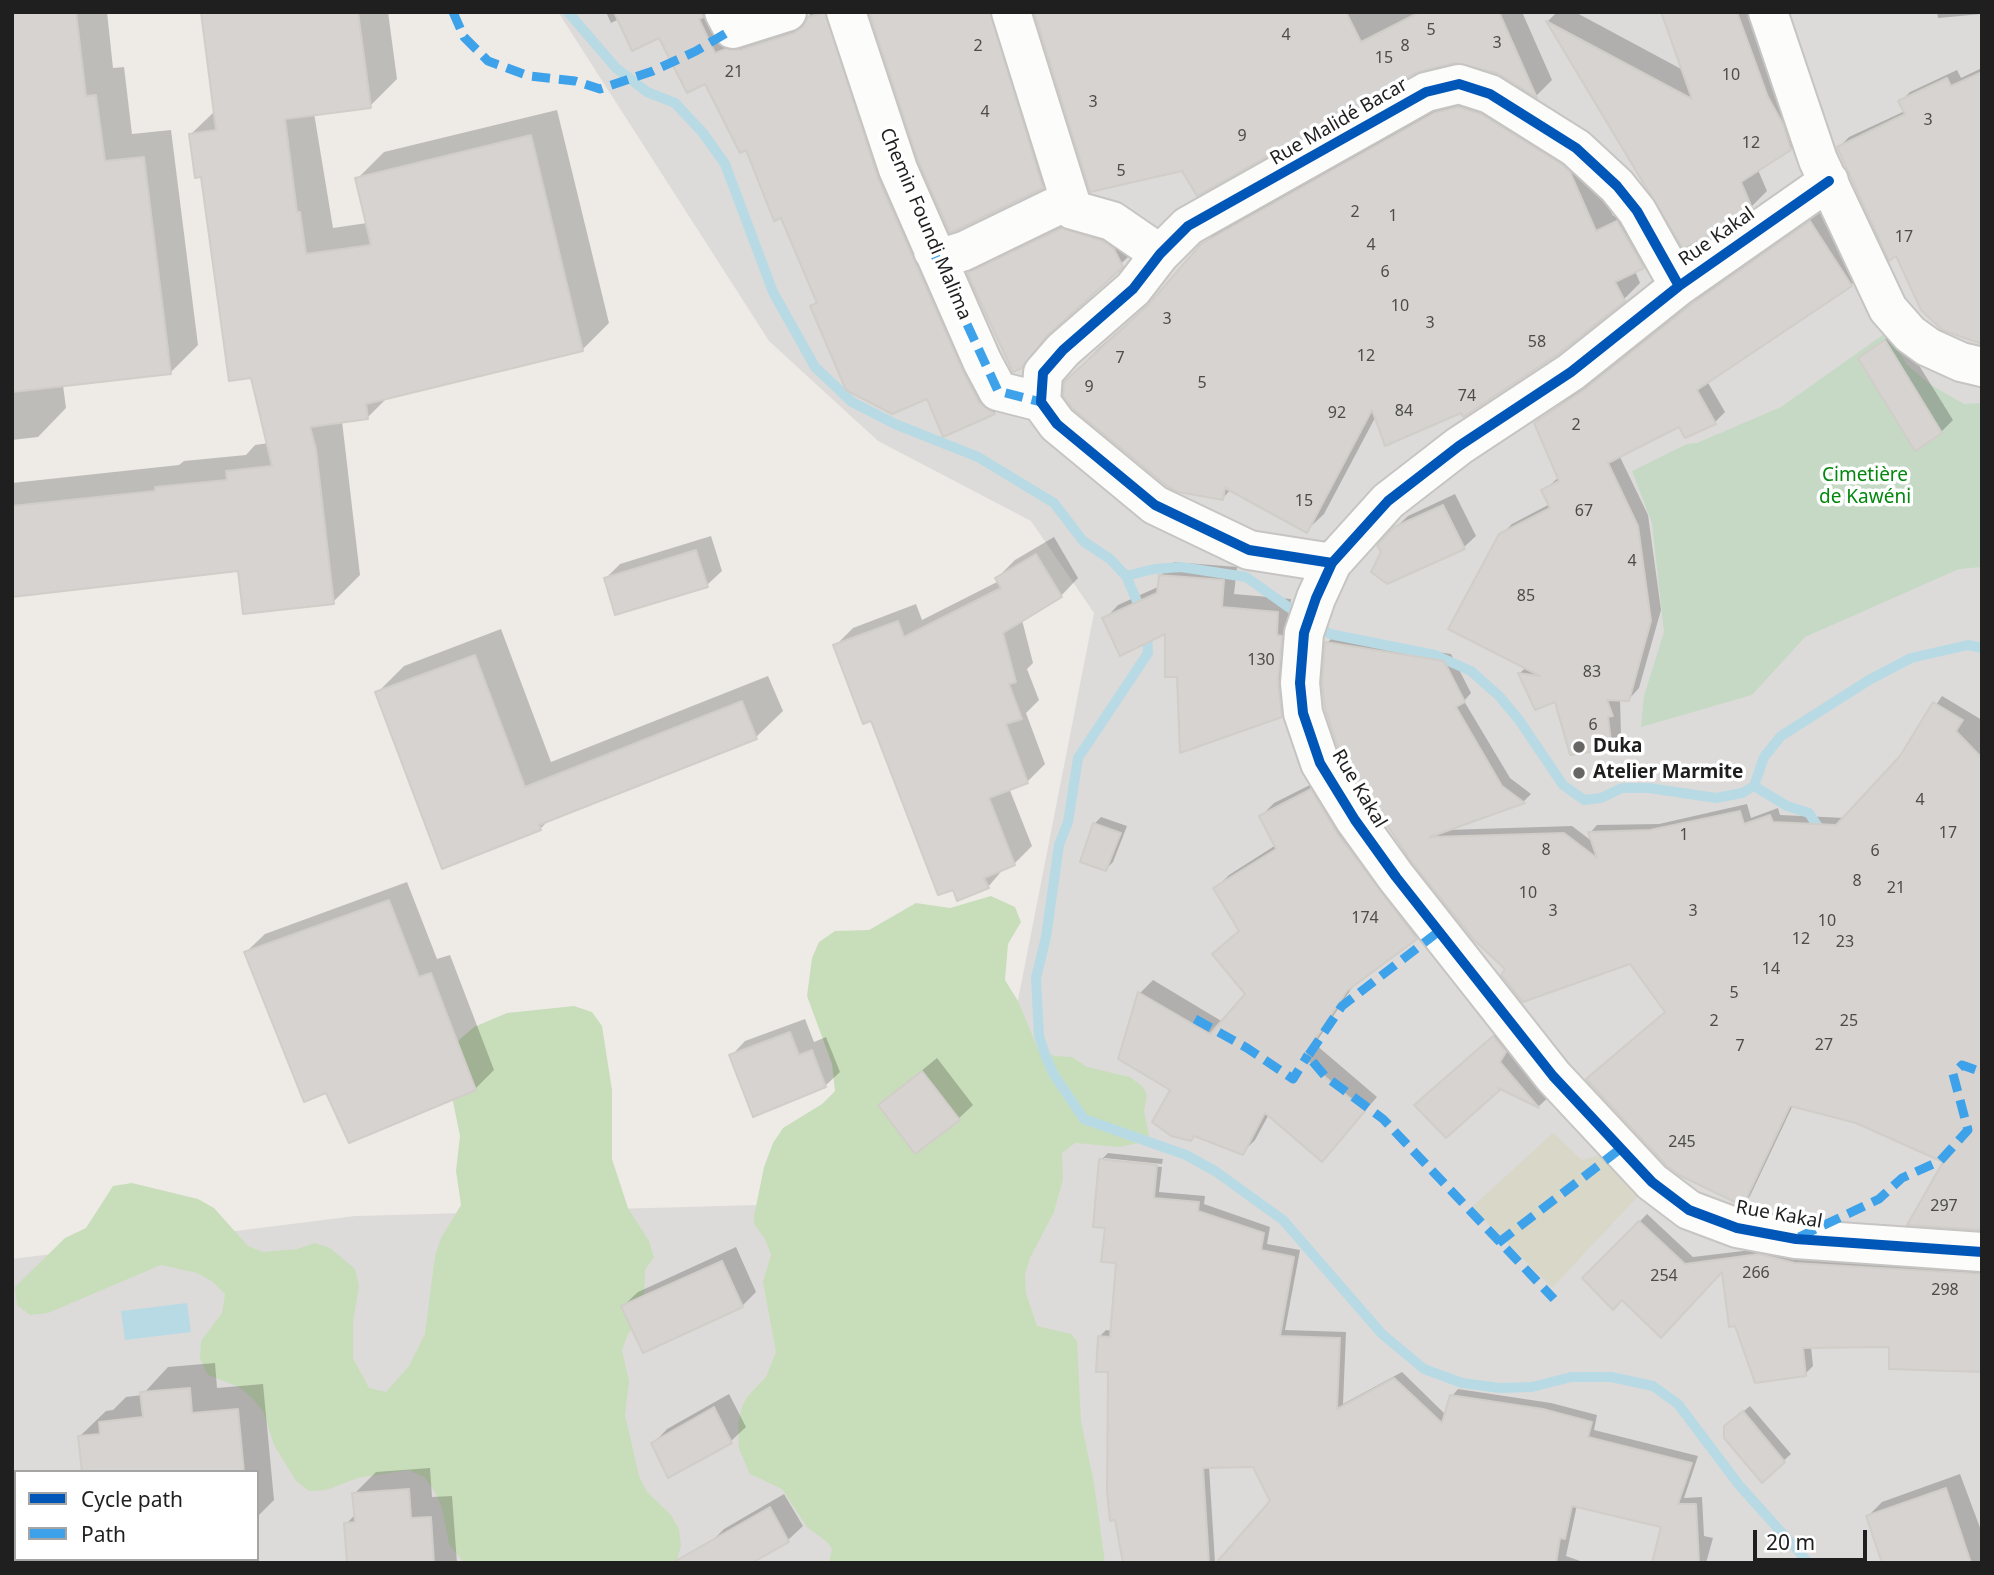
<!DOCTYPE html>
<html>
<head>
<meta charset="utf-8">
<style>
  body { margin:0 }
  #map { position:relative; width:1994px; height:1575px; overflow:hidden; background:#eeebe7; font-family:"Noto Sans",sans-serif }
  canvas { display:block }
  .frame { position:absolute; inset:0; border:14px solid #1f1f1f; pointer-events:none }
  .legend { position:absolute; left:14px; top:1470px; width:245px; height:91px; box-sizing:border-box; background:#fff; border:2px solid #a5a5a5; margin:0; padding:9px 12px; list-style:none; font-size:21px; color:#1f1f1f }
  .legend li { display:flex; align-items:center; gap:14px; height:35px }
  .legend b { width:35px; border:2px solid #a5a5a5 }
  .scale { position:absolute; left:1753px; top:1530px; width:114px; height:32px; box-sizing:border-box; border:4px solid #1f1f1f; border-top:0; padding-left:9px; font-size:21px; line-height:24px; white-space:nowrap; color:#1f1f1f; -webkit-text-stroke:5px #fff; paint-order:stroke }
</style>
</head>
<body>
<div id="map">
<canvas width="1994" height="1575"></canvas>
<div class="frame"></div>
<ul class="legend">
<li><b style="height:9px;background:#0057b8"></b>Cycle path</li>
<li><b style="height:9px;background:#3da2ea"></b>Path</li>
</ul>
<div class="scale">20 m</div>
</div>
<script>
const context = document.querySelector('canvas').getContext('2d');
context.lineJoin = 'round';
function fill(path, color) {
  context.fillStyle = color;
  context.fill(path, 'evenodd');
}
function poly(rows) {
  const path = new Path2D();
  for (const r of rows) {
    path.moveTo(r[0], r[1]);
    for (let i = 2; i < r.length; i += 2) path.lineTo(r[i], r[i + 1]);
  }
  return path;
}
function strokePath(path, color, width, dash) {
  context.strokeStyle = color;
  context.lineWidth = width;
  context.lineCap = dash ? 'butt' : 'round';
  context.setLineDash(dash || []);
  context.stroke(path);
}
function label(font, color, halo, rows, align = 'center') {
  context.font = font + ' "Noto Sans",sans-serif';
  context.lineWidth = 7;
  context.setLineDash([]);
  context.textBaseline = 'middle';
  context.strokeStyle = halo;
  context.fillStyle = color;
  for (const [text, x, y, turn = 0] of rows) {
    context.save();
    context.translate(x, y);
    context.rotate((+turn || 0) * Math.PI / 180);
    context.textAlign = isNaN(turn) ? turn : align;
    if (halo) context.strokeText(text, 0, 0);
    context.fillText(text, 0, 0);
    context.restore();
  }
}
fill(poly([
  [558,12,1982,12,1982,1563,12,1563,12,1259,355,1216,831,1203,994,1122,1094,613,1031,521,878,441,769,341],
  [16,1472,257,1472,257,1559,16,1559]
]), '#dddbd9');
fill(poly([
  [1553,1133,1582,1160,1601,1155,1640,1194,1552,1288,1472,1207]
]), '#d8d7c8');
fill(poly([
  [991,896,1015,907,1021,922,1008,944,1005,980,1018,1001,1038,1049,1055,1056,1072,1057,1087,1067,1130,1077,1143,1087,1147,1095,1144,1111,1149,1135,1144,1142,1119,1147,1075,1143,1062,1153,1063,1179,1054,1212,1030,1258,1025,1275,1026,1293,1037,1326,1071,1334,1077,1341,1081,1421,1094,1483,1105,1563,829,1563,832,1549,827,1542,807,1527,782,1489,750,1474,739,1449,738,1423,742,1407,747,1397,766,1377,776,1352,763,1282,771,1255,765,1239,754,1224,754,1216,764,1167,773,1143,783,1128,822,1104,835,1091,832,1064,807,996,812,958,819,942,835,931,869,930,916,903,950,908],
  [574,1006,592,1012,602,1026,612,1090,612,1159,628,1208,649,1241,654,1257,645,1270,644,1304,638,1321,628,1334,622,1350,629,1381,625,1415,639,1476,647,1492,671,1515,679,1529,681,1546,676,1563,464,1563,449,1544,442,1508,435,1492,424,1477,408,1470,358,1478,326,1490,309,1491,296,1481,274,1445,263,1411,252,1398,239,1387,208,1375,200,1359,201,1341,222,1313,225,1294,213,1282,197,1273,161,1265,48,1313,30,1315,17,1305,15,1287,65,1238,86,1228,113,1186,132,1183,198,1199,214,1208,248,1246,263,1252,297,1249,315,1243,330,1248,355,1269,359,1286,353,1322,353,1358,369,1388,386,1392,409,1366,425,1334,435,1256,441,1238,461,1205,456,1171,460,1136,450,1087,451,1053,460,1039,474,1027,507,1013]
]), '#c8deba');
fill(poly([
  [1887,332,1907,365,1931,385,1964,404,1982,403,1982,567,1959,569,1805,637,1752,695,1641,727,1644,696,1664,632,1652,523,1632,471,1687,444,1697,443,1781,407]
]), '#c5d9c5');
fill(poly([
  [187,1303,191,1332,125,1340,121,1311]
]), '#b8dae4');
fill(poly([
  [12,12,107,12,113,68,124,67,132,134,171,130,198,345,170,373,63,385,66,408,38,437,12,440],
  [203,12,388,12,397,79,370,106,314,113,333,228,367,223,357,179,384,152,557,110,609,323,582,350,388,397,367,418,342,421,360,575,333,602,239,569,12,595,12,483,179,465,184,461,246,455,255,445,269,443,191,134,216,110],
  [606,12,719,12,757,35,810,18,810,12,844,12,1010,397,994,413,943,434,928,397,812,306,818,300,782,216,747,148,705,82,660,36,619,19,611,23],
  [871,12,1009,12,1058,171,1042,187],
  [1036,12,1522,12,1552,80,1537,95,1502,74,1466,61,1420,69,1183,169],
  [1557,12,1575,12,1683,70,1661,12,1758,12,1807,132,1790,149,1758,170,1767,191,1751,207,1684,247,1548,21],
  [1937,12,1982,12,1982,14,1938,18],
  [1982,68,1982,342,1897,254,1839,147,1849,137,1905,111,1901,101,1910,92,1957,70,1961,78],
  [1453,96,1586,155,1613,216,1635,205,1660,250,1635,271,1640,283,1623,300,1462,411,1376,416,1324,514,1307,530,1231,489,1223,498,1066,383,1098,349,1157,297,1220,227],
  [1084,207,1143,243,1063,318,1021,367,969,273,991,252],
  [1821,212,1861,274,1851,285,1707,381,1725,412,1715,422,1680,424,1619,455,1648,515,1661,610,1639,688,1629,699,1620,699,1621,736,1611,747,1520,673,1526,667,1501,535,1512,524,1550,504,1543,491,1559,477,1536,423,1705,293],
  [1897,330,1953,420,1941,432,1860,358],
  [1455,494,1476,536,1464,547,1395,528,1408,516],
  [711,536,722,571,707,585,606,578,620,564],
  [1054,537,1078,578,1061,596,1022,620,1033,663,1027,669,1039,700,1026,713,1045,764,1027,782,1009,788,1032,846,1014,864,1005,867,988,887,872,719,835,646,853,628,916,604,922,620,999,581,997,578,1015,560],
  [1174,562,1237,567,1234,594,1291,599,1289,622,1294,702,1281,715,1179,675,1167,631,1105,619,1118,605,1160,586,1160,576],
  [501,629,551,762,768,676,783,711,756,737,550,819,540,829,377,693,404,666],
  [1334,636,1451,654,1471,693,1464,701,1510,778,1531,794,1524,801,1446,830,1572,826,1593,842,1590,833,1597,825,1659,824,1747,804,1751,818,1778,808,1780,815,1845,818,1901,757,1942,696,1982,720,1982,1228,1910,1223,1945,1161,1857,1122,1793,1105,1750,1196,1743,1204,1666,1012,1630,962,1507,969,1475,939,1327,643],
  [1324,778,1429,925,1355,983,1315,1044,1377,1097,1322,1160,1269,1114,1255,1140,1242,1153,1172,1090,1140,993,1153,980,1223,1022,1248,994,1214,954,1240,930,1216,888,1229,875,1276,845,1261,816,1274,803],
  [1101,817,1127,826,1113,862,1106,869,1094,824],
  [407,882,437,959,450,955,494,1070,475,1089,326,1090,246,952,265,934],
  [805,1019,814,1042,826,1037,840,1072,825,1086,731,1056,745,1041],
  [1508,1023,1553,1093,1539,1106,1500,1088,1446,1135,1416,1105],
  [937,1058,973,1105,958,1119,880,1105],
  [1108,1153,1163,1159,1162,1164,1104,1158,1104,1161,1162,1167,1159,1192,1205,1196,1204,1204,1270,1227,1267,1244,1300,1250,1285,1330,1346,1332,1343,1404,1402,1372,1446,1415,1452,1396,1458,1389,1551,1403,1597,1415,1594,1430,1698,1456,1684,1498,1702,1497,1704,1536,1713,1538,1706,1563,1653,1563,1663,1525,1577,1505,1566,1556,1586,1563,1219,1563,1272,1501,1254,1466,1209,1466,1215,1563,1124,1563,1116,1518,1110,1370,1099,1337,1106,1330,1113,1331,1118,1262,1107,1227,1101,1160],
  [1647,1214,1693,1257,1768,1248,1982,1266,1982,1370,1890,1346,1811,1347,1813,1366,1805,1374,1723,1269,1622,1298,1585,1278],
  [736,1247,756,1292,742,1306,623,1306,638,1292],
  [215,1363,217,1388,263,1384,274,1500,257,1517,257,1472,83,1472,80,1436,106,1411,113,1410,126,1397,142,1395,168,1367],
  [729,1394,746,1427,731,1441,669,1475,653,1444,667,1429],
  [1750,1406,1791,1454,1762,1480,1733,1420],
  [430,1468,432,1497,452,1496,457,1563,349,1563,346,1524,356,1514,354,1494,376,1472],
  [1960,1474,1982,1533,1982,1563,1922,1563,1868,1516,1882,1502],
  [784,1494,803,1526,788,1540,748,1563,710,1543,724,1529],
  [92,1559,168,1559,168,1563,92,1563]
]), '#0003');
strokePath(poly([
  [568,12,616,68,647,92,675,103,703,133,725,164,773,292,815,367,852,402,895,424,978,457,1054,503,1083,541,1110,559,1126,576,1143,615],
  [1126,576,1154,569,1181,567,1246,577,1301,616],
  [1315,625,1330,634,1435,655,1471,671,1499,696,1519,720,1563,785,1584,800,1601,798,1622,788,1649,788,1716,798,1742,793,1754,786,1764,757,1781,736,1869,680,1911,658,1968,645,1982,648],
  [1147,631,1148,653,1078,758,1068,822,1059,845,1046,937,1036,978,1039,1036,1046,1057,1054,1075,1084,1119,1186,1155,1215,1171,1283,1220,1382,1334,1424,1369,1462,1383,1500,1388,1532,1387,1571,1377,1611,1377,1653,1386,1678,1404,1739,1485,1809,1563],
  [1754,786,1787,806,1809,813,1824,836]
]), '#b8dae4', 10);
const building = poly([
  [12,12,76,12,86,96,96,95,105,161,144,157,171,374,12,392,12,12],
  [201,12,358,12,371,108,285,119,297,212,300,212,306,254,371,245,355,178,531,135,583,351,366,404,368,419,310,427,316,449,334,604,243,614,238,571,12,597,12,506,155,491,155,487,227,480,226,471,272,466,251,378,229,381,201,177,195,178,189,134,216,130,201,12],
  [614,12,702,12,703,17,699,19,715,53,726,49,740,50,794,33,803,27,808,17,825,12,878,178,963,371,979,402,995,414,943,437,927,399,892,414,846,390,810,306,817,303,781,218,774,221,746,150,740,153,705,84,687,93,659,38,632,51,614,12],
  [869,12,990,12,1043,188,950,233,918,161,869,12],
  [1034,12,1346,12,1361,42,1420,12,1499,12,1537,98,1497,73,1454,63,1415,73,1197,196,1182,171,1090,192,1034,12],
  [1661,12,1737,12,1768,97,1783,124,1791,150,1741,182,1752,208,1719,231,1683,249,1546,21,1692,99,1661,12],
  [1982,72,1982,344,1942,330,1921,310,1896,256,1889,261,1837,147,1905,114,1898,101,1947,78,1951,86,1982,72],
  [1458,107,1481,114,1563,165,1570,172,1596,231,1617,221,1644,268,1615,282,1625,301,1558,354,1463,417,1461,413,1385,446,1372,410,1307,533,1225,488,1223,500,1178,492,1167,486,1073,409,1063,396,1064,382,1148,305,1201,244,1434,113,1458,107],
  [1810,221,1852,286,1697,390,1716,424,1685,438,1679,427,1608,463,1638,526,1651,621,1629,701,1607,700,1613,716,1608,717,1612,749,1570,755,1555,702,1535,710,1518,673,1540,676,1448,629,1499,534,1550,508,1541,490,1559,481,1534,423,1585,389,1692,304,1810,221],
  [1062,228,1103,241,1114,249,1123,267,1047,336,1022,368,1013,372,967,273,1062,228],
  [1885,340,1942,433,1915,451,1858,358,1885,340],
  [1443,505,1465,549,1387,584,1371,572,1381,552,1377,545,1394,527,1443,505],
  [696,550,708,587,615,615,604,578,696,550],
  [1036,554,1062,597,1003,633,1016,682,1009,684,1022,719,1006,724,1028,783,989,798,1015,865,984,878,989,888,957,901,953,890,938,895,871,721,863,724,833,645,898,621,904,637,1001,588,995,578,1036,554],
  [1159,575,1224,580,1222,607,1278,612,1277,635,1282,636,1278,681,1282,717,1180,753,1177,677,1165,677,1165,634,1120,656,1102,618,1157,593,1159,575],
  [1325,642,1444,661,1465,702,1456,707,1502,786,1525,803,1430,837,1564,833,1597,858,1588,832,1650,830,1740,811,1744,824,1770,815,1773,822,1836,825,1900,756,1933,702,1963,720,1956,731,1982,758,1981,1230,1907,1225,1943,1162,1856,1123,1790,1106,1743,1206,1679,1175,1667,1166,1586,1079,1665,1012,1630,964,1523,1002,1501,975,1505,969,1474,940,1413,864,1340,754,1325,708,1322,683,1325,642],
  [475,655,525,787,742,701,757,739,539,825,541,830,442,869,375,692,475,655],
  [1311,789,1337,833,1417,939,1347,991,1303,1058,1365,1111,1322,1162,1265,1113,1243,1155,1194,1136,1191,1141,1171,1136,1152,1122,1170,1090,1118,1059,1138,992,1210,1034,1245,994,1212,954,1239,931,1213,888,1276,849,1259,816,1311,789],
  [1093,823,1121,833,1106,871,1080,862,1093,823],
  [389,900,419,977,431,973,476,1090,349,1143,326,1093,304,1102,244,952,389,900],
  [790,1032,799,1055,812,1050,826,1087,753,1117,729,1055,790,1032],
  [1493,1036,1506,1052,1500,1062,1539,1108,1498,1088,1500,1090,1446,1138,1414,1105,1493,1036],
  [922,1071,960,1120,915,1154,878,1105,922,1071],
  [1099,1159,1157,1165,1154,1198,1199,1202,1198,1211,1264,1233,1261,1250,1294,1257,1280,1336,1340,1338,1337,1409,1394,1378,1442,1423,1450,1395,1543,1409,1592,1422,1588,1437,1692,1463,1678,1504,1696,1504,1699,1563,1652,1563,1661,1527,1572,1506,1565,1539,1560,1538,1556,1563,1216,1563,1270,1501,1253,1467,1203,1468,1209,1563,1123,1563,1115,1520,1110,1521,1107,1491,1108,1372,1096,1372,1098,1336,1110,1337,1116,1263,1101,1262,1105,1228,1093,1227,1099,1159],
  [1639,1221,1685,1264,1759,1254,1795,1263,1982,1274,1982,1372,1889,1369,1889,1347,1803,1348,1806,1376,1755,1383,1735,1326,1729,1327,1722,1272,1661,1338,1622,1300,1613,1310,1582,1278,1639,1221],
  [722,1261,743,1307,643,1353,621,1306,722,1261],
  [190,1388,192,1413,238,1409,244,1472,82,1472,78,1436,100,1434,99,1422,143,1417,140,1392,190,1388],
  [714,1407,732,1443,668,1478,651,1443,714,1407],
  [1743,1411,1785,1462,1762,1483,1724,1438,1724,1426,1743,1411],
  [1946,1488,1971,1563,1882,1563,1866,1516,1946,1488],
  [409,1489,411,1518,431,1517,434,1563,347,1563,344,1523,355,1522,352,1493,409,1489],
  [770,1507,789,1542,752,1563,672,1563,770,1507]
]);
fill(building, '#d6d3d0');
strokePath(building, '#d1cdc8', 2);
const minor = poly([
  [724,12,733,29,787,12],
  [846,12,898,169,982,361,998,391,1041,402],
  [1011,12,1073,210,1112,221,1160,254],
  [1768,12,1818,160,1888,309,1910,334,1928,347,1961,362,1982,367],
  [1829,181,1679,286,1571,372,1459,446,1388,501,1332,563,1316,598,1304,633,1300,683,1303,713,1320,763,1355,820,1396,877,1553,1076,1652,1182,1689,1210,1737,1228,1796,1239,1982,1252],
  [933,251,948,256,964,251,1069,200],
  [1332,563,1249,550,1155,505,1057,424,1041,402,1043,373,1063,350,1133,289,1160,254,1188,226,1426,92,1459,84,1490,94,1576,148,1617,186,1637,211,1679,286]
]);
strokePath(minor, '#c6c5c3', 42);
strokePath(minor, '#fcfcfb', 38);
strokePath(poly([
  [453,12,464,37,488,61,529,76,575,81,600,89,653,71,696,51,733,29],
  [933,251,998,391,1041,402],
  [1438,932,1342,1006,1308,1056,1325,1076,1383,1119,1554,1299],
  [1195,1019,1247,1048,1293,1079,1308,1055],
  [1799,1237,1879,1199,1902,1178,1940,1161,1968,1130,1953,1074,1962,1065,1982,1072],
  [1498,1243,1620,1149]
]), '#3da2ea', 9, [18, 9]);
strokePath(poly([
  [1829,181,1679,286,1571,372,1459,446,1388,501,1332,563,1316,598,1304,633,1300,683,1303,713,1320,763,1355,820,1396,877,1553,1076,1652,1182,1689,1210,1737,1228,1796,1239,1982,1252],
  [1332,563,1249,550,1155,505,1057,424,1041,402,1043,373,1063,350,1133,289,1160,254,1188,226,1426,92,1459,84,1490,94,1576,148,1617,186,1637,211,1679,286]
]), '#0057b8', 10);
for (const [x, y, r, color] of [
  [1579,747,7,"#676665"],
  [1579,773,7,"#676665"]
]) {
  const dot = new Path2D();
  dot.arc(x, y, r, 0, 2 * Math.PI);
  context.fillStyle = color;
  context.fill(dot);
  strokePath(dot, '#fff', 2.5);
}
label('16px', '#4d4c4b', null, [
  ["5",1431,30],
  ["4",1286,35],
  ["3",1497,43],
  ["2",978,46],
  ["8",1405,46],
  ["15",1384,58],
  ["21",734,72],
  ["10",1731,75],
  ["3",1093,102],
  ["4",985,112],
  ["3",1928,120],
  ["9",1242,136],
  ["12",1751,143],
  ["5",1121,171],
  ["2",1355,212],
  ["1",1393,216],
  ["17",1904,237],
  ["4",1371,245],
  ["6",1385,272],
  ["10",1400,306],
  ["3",1167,319],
  ["3",1430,323],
  ["58",1537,342],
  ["12",1366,356],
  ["7",1120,358],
  ["5",1202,383],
  ["9",1089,387],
  ["74",1467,396],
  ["84",1404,411],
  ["92",1337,413],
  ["2",1576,425],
  ["15",1304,501],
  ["67",1584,511],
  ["4",1632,561],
  ["85",1526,596],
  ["130",1261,660],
  ["83",1592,672],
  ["6",1593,725],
  ["4",1920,800],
  ["17",1948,833],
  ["1",1684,835],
  ["8",1546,850],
  ["6",1875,851],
  ["8",1857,881],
  ["21",1896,888],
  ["10",1528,893],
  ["3",1553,911],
  ["3",1693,911],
  ["174",1365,918],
  ["10",1827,921],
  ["12",1801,939],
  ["23",1845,942],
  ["14",1771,969],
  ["5",1734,993],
  ["2",1714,1021],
  ["25",1849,1021],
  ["27",1824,1045],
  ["7",1740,1046],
  ["245",1682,1142],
  ["297",1944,1206],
  ["266",1756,1273],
  ["254",1664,1276],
  ["298",1945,1290]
]);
label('19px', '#1f1f1f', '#fff', [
  ["Rue Malidé Bacar",1339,122,-30],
  ["Chemin Foundi Malima",925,224,67],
  ["Rue Kakal",1717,237,-35],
  ["Rue Kakal",1359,789,59],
  ["Rue Kakal",1779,1215,10]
]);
label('19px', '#02880d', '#fff', [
  ["Cimetière",1865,476],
  ["de Kawéni",1865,498]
]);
label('bold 19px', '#1f1f1f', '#fff', [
  ["Duka",1593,747],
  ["Atelier Marmite",1593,773]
], 'left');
</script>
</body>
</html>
